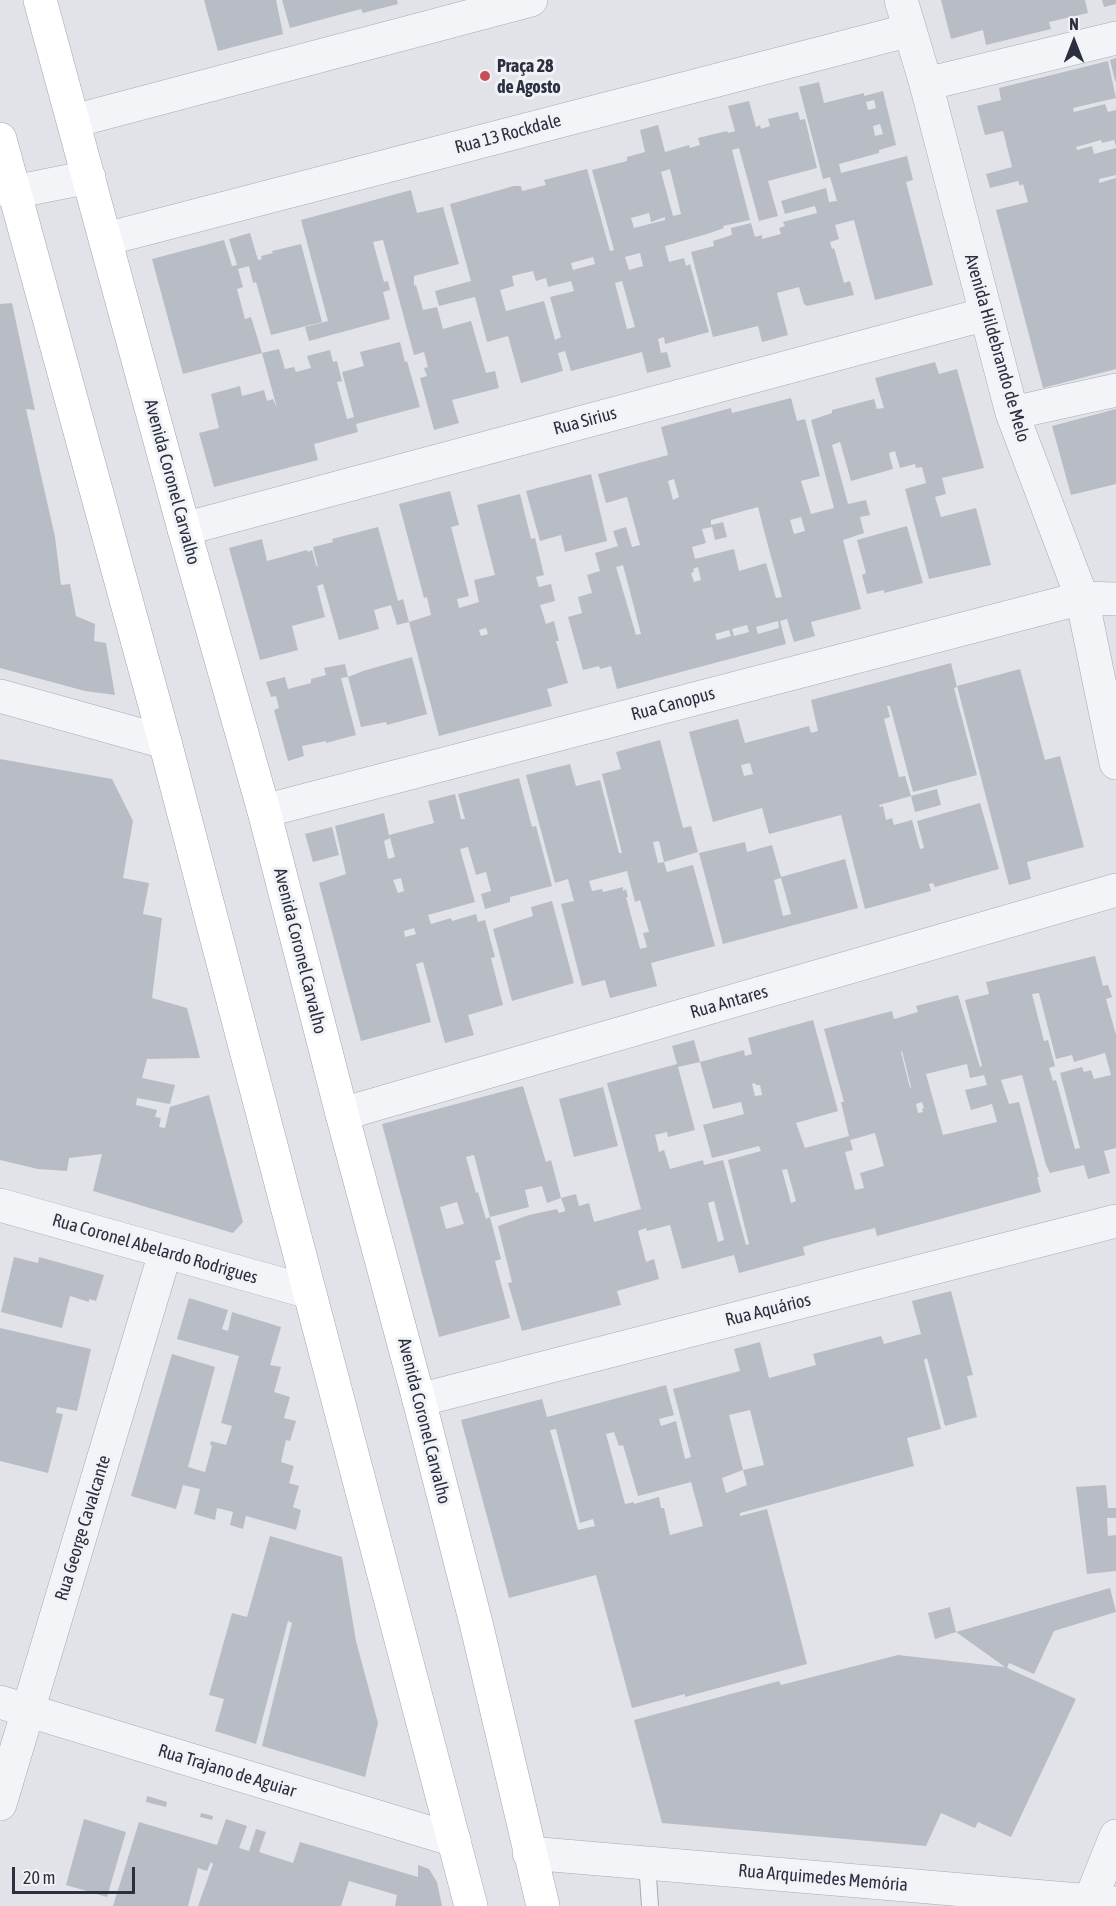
<!DOCTYPE html>
<html>
<head>
<meta charset="utf-8">
<style>
  body { margin:0 }
  #map { position:relative; width:1116px; height:1906px; overflow:hidden; background:#e1e3e8; font-family:"Asap Condensed",sans-serif }
  canvas { display:block }
  .north { position:absolute; left:1044px; top:12px; width:60px; height:60px; -webkit-text-stroke:4px #f0f2f6; paint-order:stroke; rotate:0deg; font-size:16px; font-weight:700; line-height:24px; text-align:center; color:#2a303f }
  .north::after { content:''; display:block; margin:auto; width:21px; height:27px; background:#2a303f; clip-path:polygon(50% 0,100% 100%,50% 72%,0 100%) }
  .scale { position:absolute; left:12px; top:1867px; width:123px; height:27px; box-sizing:border-box; border:3px solid #2a303f; border-top:0; padding-left:8px; font-size:18px; line-height:21px; white-space:nowrap; color:#2a303f; -webkit-text-stroke:4px #f0f2f6; paint-order:stroke }
</style>
</head>
<body>
<div id="map">
<canvas width="1116" height="1906"></canvas>
<div class="north">N</div>
<div class="scale">20 m</div>
</div>
<script>
const context = document.querySelector('canvas').getContext('2d');
context.lineJoin = 'round';
function fill(path, color) {
  context.fillStyle = color;
  context.fill(path, 'evenodd');
}
function poly(rows) {
  const path = new Path2D();
  for (const r of rows) {
    path.moveTo(r[0], r[1]);
    for (let i = 2; i < r.length; i += 2) path.lineTo(r[i], r[i + 1]);
  }
  return path;
}
function strokePath(path, color, width, dash) {
  context.strokeStyle = color;
  context.lineWidth = width;
  context.lineCap = dash ? 'butt' : 'round';
  context.setLineDash(dash || []);
  context.stroke(path);
}
function label(font, color, halo, rows, align = 'center') {
  context.font = font + ' "Asap Condensed",sans-serif';
  context.lineWidth = 6;
  context.setLineDash([]);
  context.textBaseline = 'middle';
  context.strokeStyle = halo;
  context.fillStyle = color;
  for (const [text, x, y, turn = 0] of rows) {
    context.save();
    context.translate(x, y);
    context.rotate((+turn || 0) * Math.PI / 180);
    context.textAlign = isNaN(turn) ? turn : align;
    if (halo) context.strokeText(text, 0, 0);
    context.fillText(text, 0, 0);
    context.restore();
  }
}
fill(poly([
  [204,0,276,0,283,34,218,51],
  [282,0,397,0,398,4,363,13,361,9,290,28],
  [941,0,1085,0,1088,13,1049,22,1051,29,986,45,983,30,951,39],
  [1102,0,1116,0,1116,4,1104,7],
  [1116,58,1116,81,1115,81,1110,60],
  [1108,61,1116,98,1073,108,1074,112,1105,104,1108,112,1116,110,1116,146,1114,140,1102,143,1101,140,1076,147,1077,150,1092,146,1094,154,1116,148,1116,175,1099,179,1099,183,1116,178,1116,369,1043,388,996,210,1028,202,1023,184,1020,186,1018,181,990,188,986,174,1012,167,1003,131,985,135,977,106,1001,100,999,88],
  [819,82,824,103,864,93,864,96,883,91,896,145,879,150,879,153,839,164,841,173,907,156,913,180,906,182,933,285,875,300,854,220,835,225,839,239,830,242,832,249,834,248,844,283,850,281,854,295,807,306,804,304,799,287,777,293,788,335,762,342,758,326,713,337,691,252,714,246,713,241,732,235,731,228,751,223,755,237,762,235,762,239,781,234,779,228,785,226,783,222,817,213,815,206,785,214,781,201,826,188,829,202,837,201,830,177,823,179,799,87],
  [874,100,876,108,868,110,866,102],
  [880,124,883,134,875,136,873,126],
  [749,101,756,127,760,125,761,129,770,126,768,119,798,112,800,120,805,119,817,168,768,181,778,216,759,221,739,148,732,150,750,220,723,226,724,228,707,234,665,246,669,262,684,258,686,266,690,264,709,332,665,344,664,337,658,339,661,353,667,352,671,367,647,373,642,352,571,371,565,351,558,353,563,371,521,383,508,336,487,342,475,297,439,306,435,291,471,281,450,204,514,186,521,186,522,191,546,185,544,180,587,169,610,251,614,250,592,170,627,161,627,157,645,152,640,130,658,125,665,152,689,145,690,148,700,145,698,138,727,131,728,133,735,131,728,106],
  [670,169,681,214,673,216,661,172],
  [649,213,651,222,665,217,665,220,634,228,631,218],
  [640,253,643,266,629,270,625,257],
  [593,257,595,264,573,270,571,263],
  [533,271,536,281,546,278,548,287,571,281,574,291,550,297,561,337,555,340,544,301,506,311,500,290,514,286,512,276],
  [622,281,635,327,627,329,615,283],
  [411,190,417,213,443,207,459,264,414,276,414,286,416,285,423,310,437,307,443,329,471,321,486,373,495,371,499,388,452,400,459,423,434,430,420,378,427,376,424,368,428,367,424,352,414,355,383,240,373,242,384,282,388,281,390,290,383,292,390,319,309,341,305,327,328,321,301,220],
  [250,233,258,260,262,259,261,256,273,253,272,251,301,244,322,322,271,335,256,282,253,283,249,266,238,269,243,287,237,289,245,319,251,317,262,353,279,349,285,369,294,367,296,372,311,368,307,356,330,350,333,362,337,361,342,381,337,382,347,419,354,417,342,372,364,366,360,352,400,342,405,362,407,361,420,407,356,424,358,432,314,444,318,460,214,487,199,433,219,428,211,394,240,386,242,396,264,390,267,401,273,399,277,408,262,353,183,374,152,259,224,240,232,266,237,265,229,239],
  [12,303,35,410,26,409,55,537,61,585,70,584,76,616,95,624,94,641,106,643,115,695,85,691,0,668,0,304],
  [935,362,939,374,957,369,984,468,942,478,946,494,935,497,941,517,976,508,991,565,929,579,905,489,926,483,922,467,916,468,915,464,900,468,895,451,889,453,893,469,851,481,840,442,832,445,848,504,866,500,870,515,860,517,864,533,843,540,861,609,811,622,815,636,794,642,787,619,780,621,786,644,617,689,611,666,600,669,599,666,583,670,568,617,582,613,578,597,592,593,587,575,600,571,595,553,618,546,613,531,626,527,632,547,640,545,627,497,606,503,598,474,668,455,661,427,731,408,732,413,791,398,797,421,805,419,820,476,801,481,811,514,834,508,811,420,832,413,832,410,874,399,877,409,884,408,875,378],
  [674,479,679,497,673,500,668,481],
  [758,507,763,527,782,597,776,598,766,563,739,571,734,549,695,559,692,547,706,543,702,529,712,527,715,540,727,537,723,522,711,525,711,520],
  [801,517,805,531,794,534,790,520],
  [623,565,641,634,640,634,636,635,616,567],
  [698,567,701,580,694,582,691,573,694,572,693,569],
  [778,621,779,628,758,634,756,627],
  [747,625,749,632,734,636,732,629],
  [729,630,731,636,717,640,715,634],
  [1116,409,1116,484,1071,495,1052,426],
  [591,474,607,541,565,552,561,535,540,541,526,491],
  [450,491,459,525,451,527,469,596,457,599,459,608,479,602,474,580,495,575,477,505,520,494,531,539,535,538,544,575,536,577,539,587,551,584,555,601,540,605,546,624,554,621,559,641,556,641,568,683,547,689,552,706,439,736,409,622,431,615,427,597,424,598,399,504],
  [486,628,488,634,481,636,479,630],
  [907,526,923,583,884,593,884,590,867,594,862,575,866,573,857,540],
  [378,527,398,601,403,599,409,622,397,625,391,605,374,610,379,629,339,640,323,584,317,586,325,617,292,626,298,650,260,660,229,548,262,539,267,561,307,550,308,552,312,550,316,565,318,567,313,547,333,542,332,539],
  [412,657,427,714,387,725,386,722,361,727,348,677,363,671],
  [951,663,957,687,954,688,977,775,913,792,890,706,887,706,890,717,884,719,899,777,905,776,911,796,879,805,880,807,883,806,886,820,892,818,894,825,912,820,920,849,924,848,917,821,980,803,999,869,935,887,933,883,929,884,931,891,865,909,841,815,769,834,762,808,713,822,689,732,738,719,745,743,809,726,811,733,818,731,811,700],
  [750,763,753,774,744,776,741,765],
  [345,664,348,677,341,678,356,735,326,743,326,741,302,746,304,756,288,761,274,710,279,708,276,696,271,697,266,682,285,677,288,689,311,683,311,679,326,675,324,668],
  [1020,669,1045,760,1060,756,1084,847,1027,862,1031,879,1009,885,957,686],
  [660,740,683,828,691,826,698,852,664,862,659,841,653,842,658,863,664,862,667,872,693,865,715,946,651,963,657,986,610,998,605,980,582,986,561,904,574,901,570,887,568,879,555,883,526,775,570,764,576,786,600,780,619,853,622,853,602,774,621,769,616,752],
  [627,871,635,902,640,900,649,932,643,933,647,947,640,949,626,897,628,897,626,889,623,891,623,887,603,892,602,889,592,891,589,881],
  [0,759,112,779,133,821,123,878,149,883,143,914,162,918,152,998,187,1008,200,1058,147,1059,142,1078,175,1085,170,1104,137,1098,136,1105,157,1110,155,1117,161,1118,159,1127,165,1128,170,1107,209,1095,243,1222,233,1233,93,1191,102,1154,69,1158,67,1171,38,1169,0,1160],
  [519,778,532,827,536,826,552,886,510,897,510,902,485,909,481,894,491,891,486,872,476,875,468,847,460,849,475,902,428,915,431,924,451,918,452,921,476,914,478,922,485,920,495,957,491,958,503,1005,468,1015,474,1035,445,1043,423,962,416,964,431,1022,361,1041,319,883,346,874,335,826,384,813,389,835,434,823,428,801,455,794,461,819,465,819,458,794],
  [390,838,395,857,388,859,384,841],
  [401,878,404,891,398,893,393,880],
  [414,928,416,934,405,937,404,931],
  [937,789,941,805,915,812,911,796],
  [332,827,339,855,313,862,305,834],
  [745,842,747,852,772,845,781,877,845,859,858,908,723,944,699,853],
  [781,878,791,914,783,916,774,880],
  [552,901,574,983,512,1001,493,929,533,916,531,907],
  [1095,956,1103,986,1108,985,1112,997,1106,999,1116,1035,1116,1148,1104,1151,1110,1173,1088,1179,1084,1165,1050,1173,1046,1165,1022,1075,1001,1080,1009,1104,1019,1102,1039,1177,1037,1177,1041,1192,877,1236,875,1228,819,1242,803,1247,805,1255,739,1273,734,1255,682,1269,670,1225,647,1231,646,1228,638,1231,646,1262,654,1259,659,1279,617,1291,621,1305,522,1331,508,1283,512,1282,498,1226,529,1215,557,1209,559,1213,565,1211,565,1209,561,1198,547,1203,542,1186,525,1190,529,1207,490,1217,474,1155,466,1157,476,1193,478,1192,486,1219,490,1217,501,1259,495,1261,510,1318,439,1337,382,1124,523,1086,546,1162,551,1160,561,1198,576,1194,579,1206,589,1203,594,1222,641,1209,607,1083,677,1064,672,1046,694,1040,700,1062,744,1050,745,1056,752,1054,748,1038,813,1020,838,1111,796,1123,805,1148,849,1136,841,1102,844,1102,824,1029,892,1011,894,1019,918,1012,916,1006,958,995,980,1067,982,1066,965,1000,989,994,986,982],
  [1039,993,1056,1059,1072,1055,1074,1062,1105,1053,1111,1075,1094,1079,1091,1070,1084,1072,1082,1067,1060,1073,1080,1148,1075,1149,1056,1080,1053,1081,1049,1068,1055,1066,1048,1040,1044,1041,1032,994],
  [902,1051,911,1087,910,1088,901,1052],
  [700,1062,713,1109,741,1102,744,1114,703,1125,712,1158,759,1146,761,1151,728,1160,749,1244,746,1245,723,1160,704,1165,703,1160,670,1169,664,1150,659,1152,655,1135,667,1132,668,1137,695,1130,678,1067],
  [967,1064,970,1078,984,1075,987,1085,965,1090,971,1110,992,1104,997,1122,943,1135,926,1074],
  [755,1083,756,1085,760,1085,762,1095,755,1096,752,1084],
  [922,1102,924,1108,922,1109,923,1112,918,1113,916,1104],
  [875,1133,884,1166,860,1173,864,1188,855,1190,845,1152,853,1150,850,1140],
  [787,1169,796,1201,791,1203,782,1170],
  [714,1201,724,1240,718,1242,708,1203],
  [457,1202,464,1224,446,1229,440,1207],
  [603,1087,618,1146,574,1157,559,1099],
  [14,1257,38,1263,39,1257,104,1275,96,1301,89,1299,89,1302,70,1296,62,1328,1,1312],
  [951,1291,973,1375,967,1376,977,1417,945,1426,927,1358,924,1360,941,1429,907,1438,914,1466,740,1513,740,1516,767,1509,807,1664,685,1697,685,1694,632,1708,596,1575,509,1598,461,1420,542,1399,547,1417,666,1385,674,1415,659,1419,661,1426,676,1421,685,1459,691,1457,673,1389,740,1371,734,1349,760,1342,769,1378,816,1365,813,1354,881,1336,884,1344,921,1334,912,1301],
  [750,1410,764,1465,743,1470,747,1485,726,1493,722,1478,743,1470,729,1415],
  [556,1429,580,1523,593,1519,595,1526,578,1530,550,1430],
  [614,1432,619,1446,623,1445,638,1496,691,1482,703,1526,670,1535,664,1508,661,1508,659,1497,634,1504,634,1502,625,1504,606,1434],
  [189,1298,228,1310,222,1329,228,1331,232,1312,281,1327,270,1365,281,1367,274,1392,290,1397,284,1418,296,1421,290,1441,286,1440,281,1462,294,1466,289,1483,299,1486,293,1507,301,1510,296,1530,246,1516,243,1529,230,1525,233,1512,217,1508,215,1520,194,1514,200,1489,183,1485,176,1509,131,1496,172,1354,215,1367,188,1467,205,1472,212,1446,210,1445,211,1441,226,1445,232,1426,221,1423,239,1356,177,1339],
  [0,1328,91,1349,77,1411,57,1407,56,1413,63,1414,48,1473,0,1461],
  [1106,1485,1108,1508,1116,1508,1116,1518,1107,1518,1108,1536,1116,1535,1116,1571,1087,1574,1076,1487],
  [270,1536,342,1557,356,1641,378,1723,365,1777,262,1746,292,1623,288,1621,256,1744,215,1731,224,1699,209,1695,232,1613,247,1617],
  [1110,1588,1116,1612,1054,1631,1034,1674,1009,1663,1007,1668,1076,1699,1011,1837,978,1822,975,1828,941,1813,926,1846,662,1823,634,1720,779,1681,781,1685,898,1655,1005,1667,956,1632],
  [950,1607,956,1632,935,1639,928,1613],
  [147,1796,167,1802,166,1807,146,1802],
  [201,1813,213,1816,212,1820,200,1817],
  [84,1819,126,1832,107,1897,66,1885],
  [226,1819,247,1826,239,1848,249,1851,256,1829,266,1832,259,1852,293,1863,300,1842,418,1877,418,1865,429,1869,437,1882,442,1906,395,1906,397,1895,349,1881,341,1906,198,1906,213,1864,211,1862,207,1871,198,1868,188,1906,113,1906,139,1822,217,1845]
]), '#b8bcc5');
const service = poly([
  [647,1863,650,1906]
]);
const minor = poly([
  [901,0,926,84,1012,413,1082,598,1116,763],
  [926,84,1116,38],
  [74,121,531,0],
  [0,189,14,192,89,177],
  [106,239,910,30],
  [1012,413,1116,390],
  [184,529,986,314],
  [0,696,165,742],
  [264,811,1082,598,1116,599],
  [342,1114,1116,890],
  [0,1205,309,1292],
  [419,1400,1116,1221],
  [0,1702,454,1840],
  [0,1804,165,1253],
  [529,1853,1116,1903],
  [1088,1906,1116,1836]
]);
const primary = poly([
  [40,0,184,529,264,811,342,1114,419,1400,476,1623,543,1906],
  [0,139,165,742,471,1906]
]);
strokePath(service, '#a6aab2', 18);
strokePath(minor, '#a6aab2', 34);
strokePath(primary, '#a1a7b3', 34);
strokePath(service, '#f3f4f7', 16);
strokePath(minor, '#f3f4f7', 33);
strokePath(primary, '#fff', 33);
for (const [x, y, r, color] of [
  [485,76,6,"#c54e57"]
]) {
  const dot = new Path2D();
  dot.arc(x, y, r, 0, 2 * Math.PI);
  context.fillStyle = color;
  context.fill(dot);
  strokePath(dot, '#f0f2f6', 2);
}
label('bold 18px', '#2a303f', '#f0f2f6', [
  ["Praça 28",497,66],
  ["de Agosto",497,87]
], 'left');
label('18px', '#2a303f', '#f0f2f6', [
  ["Rua 13 Rockdale",508,134,-15],
  ["Avenida Hildebrando de Melo",997,348,74],
  ["Rua Sirius",585,421,-15],
  ["Avenida Coronel Carvalho",172,482,75],
  ["Rua Canopus",673,704,-15],
  ["Avenida Coronel Carvalho",300,951,76],
  ["Rua Antares",729,1002,-16],
  ["Rua Coronel Abelardo Rodrigues",155,1249,16],
  ["Rua Aquários",768,1310,-14],
  ["Avenida Coronel Carvalho",424,1421,76],
  ["Rua George Cavalcante",83,1528,-73],
  ["Rua Trajano de Aguiar",227,1771,17],
  ["Rua Arquimedes Memória",823,1878,5]
]);
</script>
</body>
</html>
